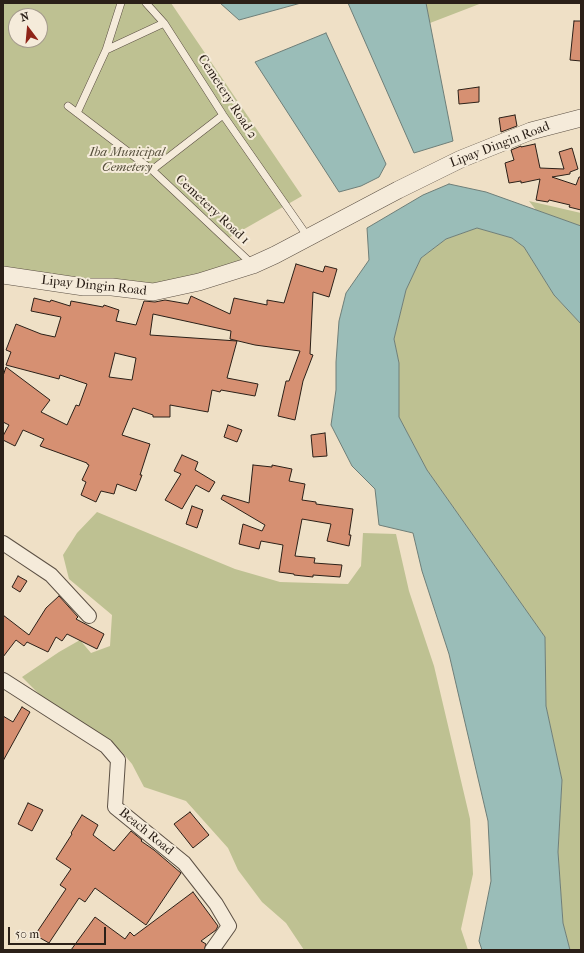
<!DOCTYPE html>
<html>
<head>
<meta charset="utf-8">
<style>
  body { margin:0 }
  #map { position:relative; width:584px; height:953px; overflow:hidden; background:#efe0c6; font-family:"IM FELL French Canon",serif }
  canvas { display:block }
  .frame { position:absolute; inset:0; border:4px solid #2b2018; pointer-events:none }
  .north { position:absolute; left:8px; top:8px; width:40px; height:40px; box-sizing:border-box; background:#f5ebda; border:1px solid #a49a8c; border-radius:50%; rotate:344deg; font-size:11px; font-weight:700; line-height:16px; text-align:center; color:#2b2018 }
  .north::after { content:''; display:block; margin:auto; width:14px; height:18px; background:#8f2418; clip-path:polygon(50% 0,100% 100%,50% 72%,0 100%) }
  .scale { position:absolute; left:8px; top:927px; width:98px; height:18px; box-sizing:border-box; border:2px solid #2b2018; border-top:0; padding-left:5px; font-size:12px; line-height:14px; white-space:nowrap; color:#2b2018; -webkit-text-stroke:3px #f5ebda; paint-order:stroke }
</style>
</head>
<body>
<div id="map">
<canvas width="584" height="953"></canvas>
<div class="frame"></div>
<div class="north">N</div>
<div class="scale">50 m</div>
</div>
<script>
const context = document.querySelector('canvas').getContext('2d');
context.lineJoin = 'round';
function fill(path, color) {
  context.fillStyle = color;
  context.fill(path, 'evenodd');
}
function poly(rows) {
  const path = new Path2D();
  for (const r of rows) {
    path.moveTo(r[0], r[1]);
    for (let i = 2; i < r.length; i += 2) path.lineTo(r[i], r[i + 1]);
  }
  return path;
}
function strokePath(path, color, width, dash) {
  context.strokeStyle = color;
  context.lineWidth = width;
  context.lineCap = dash ? 'butt' : 'round';
  context.setLineDash(dash || []);
  context.stroke(path);
}
function label(font, color, halo, rows, align = 'center') {
  context.font = font + ' "IM FELL French Canon",serif';
  context.lineWidth = 4;
  context.setLineDash([]);
  context.textBaseline = 'middle';
  context.strokeStyle = halo;
  context.fillStyle = color;
  for (const [text, x, y, turn = 0] of rows) {
    context.save();
    context.translate(x, y);
    context.rotate((+turn || 0) * Math.PI / 180);
    context.textAlign = isNaN(turn) ? turn : align;
    if (halo) context.strokeText(text, 0, 0);
    context.fillText(text, 0, 0);
    context.restore();
  }
}
fill(poly([
  [3,3,171,3,302,196,225,240,247,262,149,288,3,272],
  [16,16,40,16,40,40,16,40],
  [426,3,482,3,430,23],
  [529,201,581,213,581,226,536,210],
  [477,228,512,238,524,247,554,295,581,324,581,950,570,950,563,923,558,852,562,780,546,706,545,637,427,470,399,417,399,363,394,339,406,290,421,258,446,239],
  [97,512,235,569,280,582,348,584,361,566,363,533,396,534,409,591,434,666,470,819,473,874,461,929,468,950,304,950,286,923,262,902,238,870,228,848,186,801,144,787,132,764,121,751,52,707,22,677,59,652,80,640,91,653,110,646,112,615,69,579,63,555,77,533]
]), '#bec192');
const water = poly([
  [220,3,301,3,239,20,220,3],
  [348,3,426,3,453,141,414,153,348,3],
  [326,33,386,164,379,177,361,186,339,192,255,62,326,33],
  [449,184,486,192,581,226,581,324,554,295,524,247,512,238,477,228,446,239,421,258,406,290,394,339,399,363,399,417,427,470,545,637,546,706,562,780,558,852,563,923,570,950,482,950,479,941,491,881,488,821,449,654,422,571,413,533,379,525,375,489,352,466,331,425,336,390,336,362,339,321,346,293,369,260,367,228,423,195,449,184]
]);
fill(water, '#9abdb8');
strokePath(water, '#6e7e78', 1);
const building = poly([
  [574,21,581,21,581,61,570,60,574,21],
  [479,87,479,102,459,104,458,90,479,87],
  [515,115,517,126,501,132,499,118,515,115],
  [535,144,540,168,564,169,559,152,572,148,578,169,570,172,570,174,552,177,576,185,579,177,581,177,581,210,569,207,570,205,549,200,548,202,536,200,540,179,521,183,521,181,509,183,505,163,514,160,511,150,521,146,521,147,535,144],
  [296,264,323,272,325,266,337,269,329,297,313,292,310,354,313,355,303,381,295,420,278,416,286,381,289,381,300,351,255,345,230,339,231,331,153,314,150,335,237,341,227,378,258,384,255,396,221,390,220,392,212,390,208,412,170,405,170,417,153,417,153,415,133,408,122,435,150,444,140,475,142,475,136,491,117,484,114,494,101,491,96,502,81,495,86,482,82,480,89,465,87,464,87,463,40,446,44,439,23,430,15,446,3,440,3,436,9,425,3,422,3,376,6,367,50,400,41,412,67,425,76,405,79,406,87,384,60,375,59,379,6,365,11,352,6,350,16,324,41,334,55,337,61,317,31,311,34,298,50,302,51,300,70,306,71,301,103,307,104,305,119,310,116,321,136,325,144,301,155,302,165,300,188,304,191,296,230,314,234,298,267,305,267,300,284,303,296,264],
  [115,353,136,358,132,380,109,377,115,353],
  [228,425,242,430,237,442,224,437,228,425],
  [325,433,327,456,313,457,311,435,325,433],
  [182,455,198,462,195,470,215,482,209,492,196,485,182,509,165,500,181,474,174,471,182,455],
  [253,465,272,467,272,465,292,469,289,481,305,484,302,500,316,502,316,504,353,509,349,535,351,535,349,546,327,541,331,524,302,519,295,556,315,558,314,563,342,565,340,577,313,575,313,577,294,575,294,574,279,572,283,545,261,541,259,549,239,544,243,524,262,531,265,525,221,499,223,495,249,503,253,465],
  [192,506,203,510,197,528,186,524,192,506],
  [18,576,27,581,20,592,12,587,18,576],
  [59,596,78,617,76,619,104,634,97,649,67,634,62,641,56,637,48,652,27,642,24,646,16,640,3,657,3,615,29,635,46,608,59,596],
  [22,707,30,712,3,761,3,716,13,722,22,707],
  [28,803,43,810,32,831,18,824,28,803],
  [190,812,209,835,193,848,174,824,190,812],
  [82,815,98,825,93,835,114,851,131,831,142,840,141,841,154,850,181,873,146,925,95,888,85,902,79,898,49,943,35,935,66,889,60,885,71,869,56,859,72,834,71,833,82,815],
  [193,892,218,926,216,930,201,941,206,944,204,950,71,950,95,917,125,939,130,932,134,936,193,892]
]);
fill(building, '#d69072');
strokePath(building, '#2b2018', 1);
const service = poly([
  [146,3,164,23],
  [106,50,164,23,223,115,308,237],
  [68,106,152,170,252,264],
  [77,113,106,50,121,3],
  [152,170,223,115]
]);
const minor = poly([
  [3,543,51,575,89,616],
  [3,680,106,746,118,760,115,807,184,863,216,904,229,926,212,950]
]);
const tertiary = poly([
  [3,275,84,287,112,287,153,292,199,282,253,265,275,255,398,190,461,159,531,131,581,118]
]);
strokePath(service, '#5c5044', 8);
strokePath(minor, '#5c5044', 16);
strokePath(tertiary, '#5c5044', 18);
strokePath(service, '#f5ebda', 7);
strokePath(minor, '#f5ebda', 14);
strokePath(tertiary, '#f5ebda', 17);
label('13px', '#2b2018', '#f5ebda', [
  ["Cemetery Road 2",227,97,57],
  ["Lipay Dingin Road",500,145,-21],
  ["Cemetery Road 1",212,210,43],
  ["Lipay Dingin Road",94,286,6],
  ["Beach Road",146,832,39]
]);
label('italic 13px', '#57503d', '#f5ebda', [
  ["Iba Municipal",127,153],
  ["Cemetery",127,168]
]);
</script>
</body>
</html>
